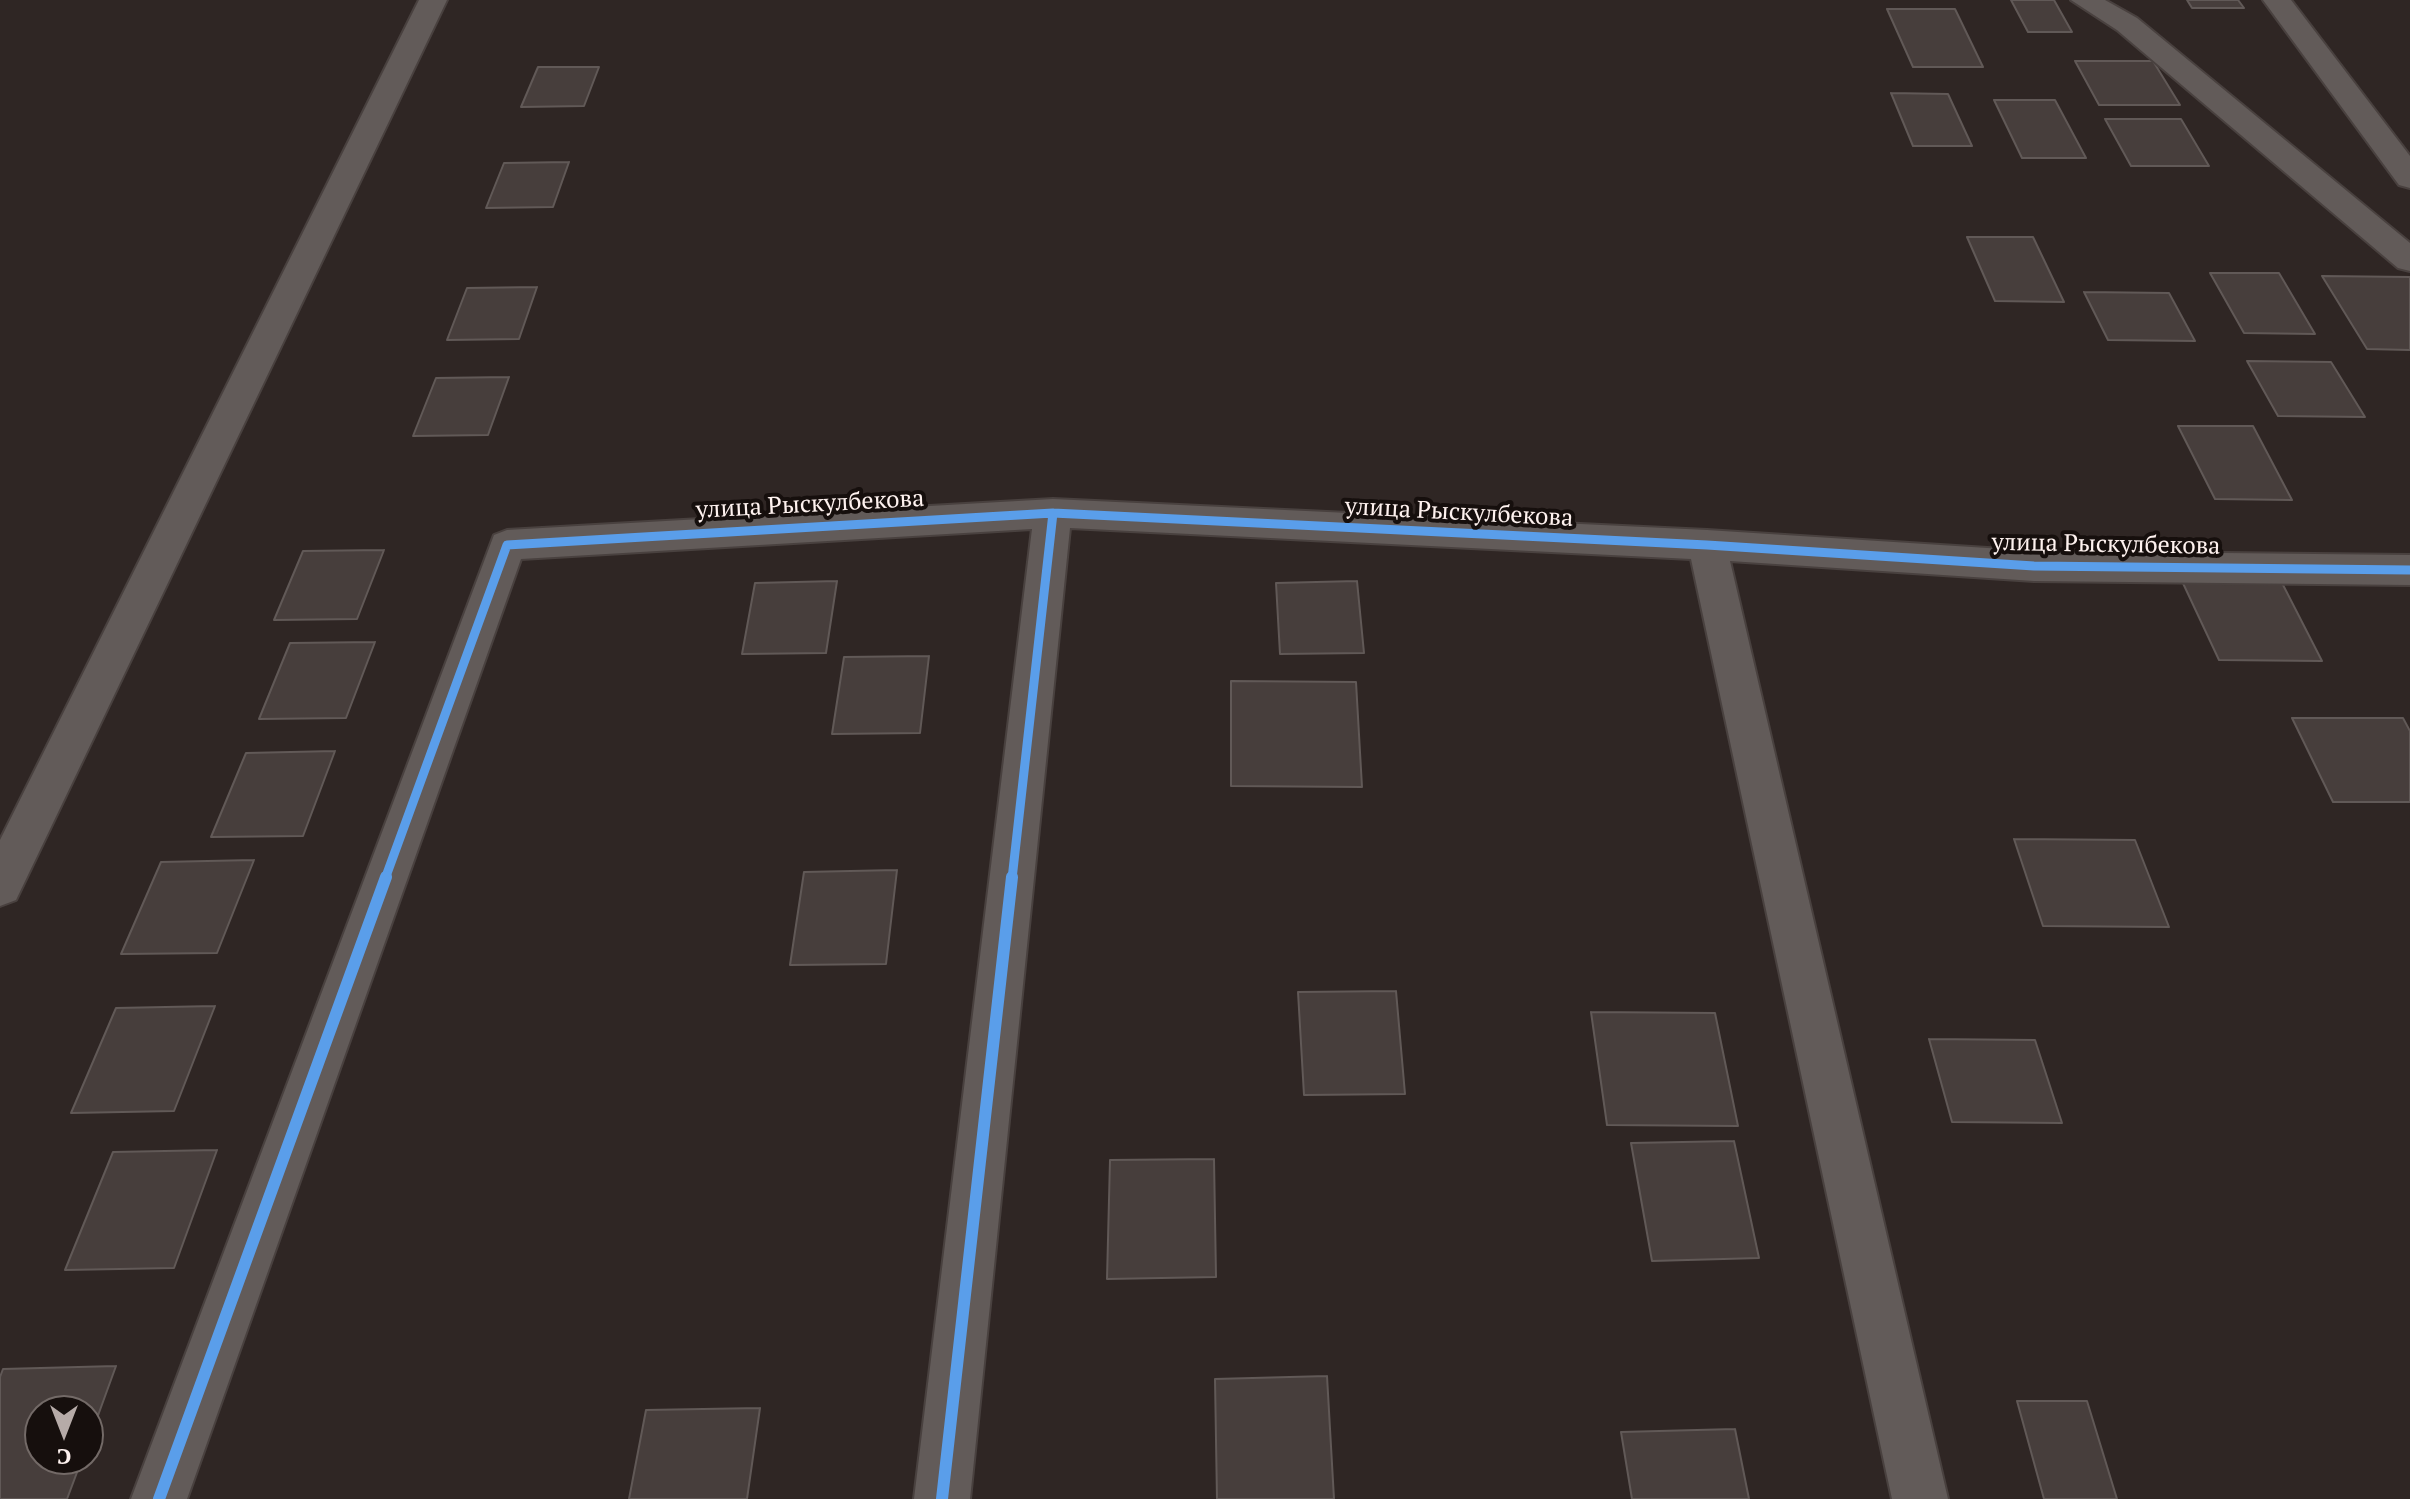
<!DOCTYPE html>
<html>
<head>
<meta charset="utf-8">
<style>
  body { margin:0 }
  #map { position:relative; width:2410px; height:1499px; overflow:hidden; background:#2f2624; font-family:"PT Serif",serif }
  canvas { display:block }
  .north { position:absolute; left:24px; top:1395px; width:80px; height:80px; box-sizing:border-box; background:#160f0d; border:2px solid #736a67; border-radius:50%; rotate:180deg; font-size:22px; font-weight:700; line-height:32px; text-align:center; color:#fef2ef }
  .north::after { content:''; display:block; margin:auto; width:28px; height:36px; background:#b6aba8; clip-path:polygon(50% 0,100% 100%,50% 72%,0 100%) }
</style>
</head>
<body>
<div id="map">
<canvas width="2410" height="1499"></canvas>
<div class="north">С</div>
</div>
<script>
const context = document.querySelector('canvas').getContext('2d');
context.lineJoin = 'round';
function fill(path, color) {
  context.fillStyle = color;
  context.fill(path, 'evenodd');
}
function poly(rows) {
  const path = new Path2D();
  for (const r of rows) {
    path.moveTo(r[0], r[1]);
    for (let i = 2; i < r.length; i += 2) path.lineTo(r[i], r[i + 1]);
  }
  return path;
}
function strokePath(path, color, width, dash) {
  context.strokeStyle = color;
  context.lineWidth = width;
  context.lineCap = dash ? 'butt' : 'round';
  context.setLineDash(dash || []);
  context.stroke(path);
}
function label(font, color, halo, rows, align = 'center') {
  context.font = font + ' "PT Serif",serif';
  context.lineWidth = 8;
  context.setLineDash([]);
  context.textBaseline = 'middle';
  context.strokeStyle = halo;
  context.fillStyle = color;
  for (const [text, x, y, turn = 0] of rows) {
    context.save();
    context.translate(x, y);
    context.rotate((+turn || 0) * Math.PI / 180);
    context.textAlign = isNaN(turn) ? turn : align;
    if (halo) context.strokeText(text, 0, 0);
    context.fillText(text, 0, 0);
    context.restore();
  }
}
const building = poly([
  [2011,0,2054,0,2072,32,2028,32,2011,0],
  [2187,0,2238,0,2244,8,2192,8,2187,0],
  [1887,9,1955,9,1983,67,1913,67,1887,9],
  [2075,61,2153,61,2180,105,2099,105,2075,61],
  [538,67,599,67,584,106,521,107,538,67],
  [1891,93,1948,94,1972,146,1913,146,1891,93],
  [1994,100,2055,100,2086,158,2022,158,1994,100],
  [2105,119,2181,119,2209,166,2131,166,2105,119],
  [569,162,553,207,486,208,504,163,569,162],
  [1967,237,2033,237,2064,302,1995,301,1967,237],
  [2210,273,2279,273,2315,334,2244,333,2210,273],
  [2322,276,2410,277,2410,350,2367,349,2322,276],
  [537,287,519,339,447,340,467,288,537,287],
  [2084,292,2169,293,2195,341,2108,340,2084,292],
  [2247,361,2331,362,2365,417,2278,416,2247,361],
  [509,377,488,435,413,436,436,378,509,377],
  [2178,426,2253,426,2292,500,2215,499,2178,426],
  [384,550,357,619,274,620,303,551,384,550],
  [2181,579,2280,579,2322,661,2219,660,2181,579],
  [837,581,826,653,742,654,755,583,837,581],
  [1357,581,1364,653,1280,654,1276,583,1357,581],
  [375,642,346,718,259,719,290,643,375,642],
  [929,656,920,733,832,734,844,657,929,656],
  [1231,681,1356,682,1362,787,1231,786,1231,681],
  [2292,718,2403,718,2410,731,2410,802,2333,802,2292,718],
  [335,751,303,836,211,837,246,753,335,751],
  [2014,839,2135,840,2169,927,2043,926,2014,839],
  [254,860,217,953,121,954,161,862,254,860],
  [897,870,886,964,790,965,804,872,897,870],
  [1396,991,1405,1094,1304,1095,1298,992,1396,991],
  [215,1006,174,1111,71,1113,116,1008,215,1006],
  [1591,1012,1715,1013,1738,1126,1607,1125,1591,1012],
  [1929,1039,2035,1040,2062,1123,1952,1122,1929,1039],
  [1734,1141,1759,1258,1652,1261,1631,1143,1734,1141],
  [217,1150,174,1268,65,1270,113,1152,217,1150],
  [1214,1159,1216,1277,1107,1279,1110,1160,1214,1159],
  [116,1366,88,1443,88,1411,40,1411,40,1459,82,1459,67,1499,0,1499,0,1377,3,1369,116,1366],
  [1327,1376,1334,1499,1217,1499,1215,1379,1327,1376],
  [2017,1401,2087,1401,2117,1499,2044,1499,2017,1401],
  [760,1408,747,1499,629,1499,646,1410,760,1408],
  [1735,1429,1749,1499,1632,1499,1621,1432,1735,1429]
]);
fill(building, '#473e3c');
strokePath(building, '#615957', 2);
const street = poly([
  [419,0,447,0,16,900,0,906,0,840,419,0],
  [2071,0,2105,0,2137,18,2410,243,2410,271,2398,268,2117,30,2071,0],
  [2263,0,2291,0,2410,156,2410,188,2399,185,2263,0],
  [1053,499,1707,530,2034,551,2410,555,2410,585,2034,581,1730,561,1948,1499,1892,1499,1691,559,1070,528,970,1499,914,1499,1032,529,521,559,187,1499,131,1499,494,535,507,530,1053,499]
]);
strokePath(street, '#49413f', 4);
fill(street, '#625b59');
strokePath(poly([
  [385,879,507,545,1053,513,1707,545,2034,566,2410,570],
  [1012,879,1053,513]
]), '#5a9eea', 9);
strokePath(poly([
  [159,1499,386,877],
  [942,1499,1012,877]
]), '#5a9eea', 12);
label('24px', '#fef2ef', '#160f0d', [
  ["улица Рыскулбекова",810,505,-3],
  ["улица Рыскулбекова",1459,513,3],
  ["улица Рыскулбекова",2106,545,1]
]);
</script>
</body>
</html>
